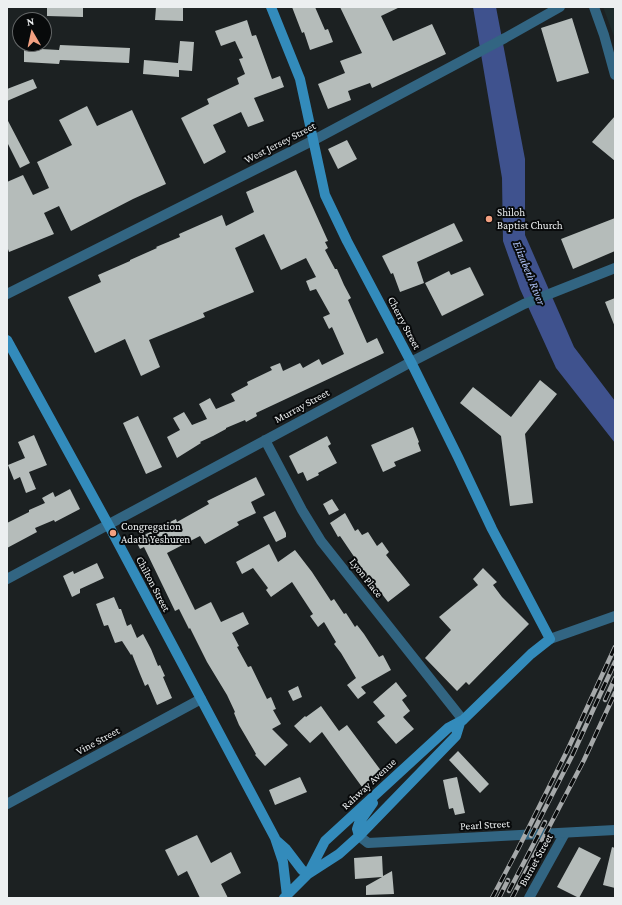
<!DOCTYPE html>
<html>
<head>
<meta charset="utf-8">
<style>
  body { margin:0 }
  #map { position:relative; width:622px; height:905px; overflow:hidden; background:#1c2122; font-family:"Crimson Pro",serif }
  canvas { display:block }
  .frame { position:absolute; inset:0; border:8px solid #eceff0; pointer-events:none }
  .north { position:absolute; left:12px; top:12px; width:40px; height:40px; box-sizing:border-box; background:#080a0b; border:1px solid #636667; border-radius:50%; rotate:351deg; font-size:11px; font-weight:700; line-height:16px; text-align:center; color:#eceff0 }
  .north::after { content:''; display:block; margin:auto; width:14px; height:18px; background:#f2a081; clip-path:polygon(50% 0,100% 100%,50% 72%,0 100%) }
</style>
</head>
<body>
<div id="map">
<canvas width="622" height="905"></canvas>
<div class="frame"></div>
<div class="north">N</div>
</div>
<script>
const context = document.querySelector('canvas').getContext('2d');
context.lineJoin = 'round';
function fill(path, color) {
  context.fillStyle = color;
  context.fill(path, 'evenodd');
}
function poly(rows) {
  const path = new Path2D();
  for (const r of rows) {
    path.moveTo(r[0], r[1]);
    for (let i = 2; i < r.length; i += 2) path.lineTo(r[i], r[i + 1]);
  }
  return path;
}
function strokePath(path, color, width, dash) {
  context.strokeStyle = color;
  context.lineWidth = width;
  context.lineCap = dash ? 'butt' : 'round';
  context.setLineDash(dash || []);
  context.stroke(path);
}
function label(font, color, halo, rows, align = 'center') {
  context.font = font + ' "Crimson Pro",serif';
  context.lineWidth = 4;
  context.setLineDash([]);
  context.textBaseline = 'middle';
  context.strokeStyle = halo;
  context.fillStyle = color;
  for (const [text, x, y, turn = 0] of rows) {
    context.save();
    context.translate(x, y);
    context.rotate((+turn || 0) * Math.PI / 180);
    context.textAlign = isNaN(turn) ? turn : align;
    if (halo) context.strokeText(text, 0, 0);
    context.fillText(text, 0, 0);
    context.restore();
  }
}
fill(poly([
  [603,7,615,7,615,39]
]), '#1d2b2c');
fill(poly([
  [473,7,496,7,525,159,525,235,574,347,615,401,615,443,556,368,520,289,503,241,502,178]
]), '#3f528e');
fill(poly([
  [47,7,83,7,83,17,47,16],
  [156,7,183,7,183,21,155,20],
  [292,7,315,7,325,30,328,29,333,42,310,50,304,32,302,33],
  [340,7,400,7,381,16,393,41,432,24,446,54,372,88,370,83,348,91,351,100,328,109,318,84,345,73,340,61,362,53],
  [572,18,589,73,557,82,541,28],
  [247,20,252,36,256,35,272,79,280,76,284,87,254,98,264,121,248,127,241,112,213,125,226,152,204,164,181,118,209,104,207,99,239,84,237,78,245,74,239,59,243,58,235,41,221,46,215,31],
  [180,41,194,42,192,71,179,70,179,77,143,74,144,60,178,63],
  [60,45,130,48,129,63,60,60,59,64,24,62,24,48,59,50],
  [33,79,37,88,7,101,7,89],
  [87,106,97,126,132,110,166,184,133,199,71,231,59,206,44,213,54,234,9,252,7,246,7,182,23,175,33,195,49,188,37,162,72,145,59,120],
  [615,116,615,161,592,142],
  [7,119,30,163,20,168,7,142],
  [347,140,357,159,338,169,328,149],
  [296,170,328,241,325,242,328,248,325,250,335,269,337,269,344,285,351,298,348,300,367,343,377,338,384,353,256,413,257,416,246,422,245,420,226,428,226,429,213,436,200,442,201,443,177,458,167,437,180,430,173,418,184,412,192,425,207,419,199,404,210,398,216,409,235,401,231,394,248,385,247,382,272,370,270,367,280,363,283,371,300,363,303,368,319,359,322,365,344,354,332,327,329,329,323,317,330,314,316,289,310,291,306,281,316,277,306,258,281,270,264,234,235,248,254,292,203,313,205,317,149,340,160,367,141,376,125,339,95,353,68,297,101,282,98,275,130,261,130,260,157,248,156,247,180,237,179,234,222,215,226,226,254,212,246,192],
  [615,218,615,251,573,269,561,239],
  [454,223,463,241,417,262,424,283,400,292,393,273,391,274,382,256],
  [470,267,484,295,442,316,425,283,449,271,451,275],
  [615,298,615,327,605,302],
  [540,380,557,394,525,434,533,503,510,506,501,436,460,403,473,387,511,417],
  [138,416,162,467,146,474,123,423],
  [413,427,419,442,418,443,421,451,394,462,396,466,383,472,371,445],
  [34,435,47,465,29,472,36,489,26,493,20,477,14,480,8,465,25,458,18,442],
  [327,436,331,444,328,446,337,463,318,473,319,475,307,481,303,472,298,474,289,456],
  [256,477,265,495,251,502,256,513,237,522,239,525,205,544,200,536,167,553,195,610,211,602,221,622,243,612,249,624,232,633,239,646,237,647,248,667,251,666,267,699,271,697,276,709,273,710,281,724,272,729,288,745,265,766,255,755,256,754,239,725,234,713,235,712,227,695,207,662,190,628,189,629,179,609,175,611,144,547,140,549,135,539,164,526,164,525,176,519,177,522,209,504,207,501],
  [70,489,80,509,55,522,54,520,35,528,37,532,7,548,7,523,29,512,29,510,45,503,42,498,53,492,55,497],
  [332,499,339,510,329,515,323,504],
  [275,511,286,533,286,537,276,542,263,517],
  [345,513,355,531,358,529,362,535,368,532,377,546,382,542,389,552,386,555,410,585,388,602,378,589,376,591,355,563,357,561,340,536,338,537,330,523],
  [269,544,278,562,295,550,312,572,331,601,334,599,344,614,346,613,355,627,357,625,364,634,379,657,383,655,391,670,361,687,366,693,358,699,347,685,356,678,341,653,334,644,336,642,324,622,318,627,310,616,313,614,292,582,271,597,266,590,268,588,253,568,242,574,236,562],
  [97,563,104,578,80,589,80,593,72,597,63,576,73,571,74,574],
  [483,568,497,582,493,585,502,597,529,624,469,685,466,682,457,691,425,658,451,630,439,617,478,585,473,579],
  [114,597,119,609,121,609,127,626,131,624,137,638,143,634,151,649,158,666,160,665,165,676,163,677,172,698,157,705,148,684,145,686,140,674,132,654,131,655,122,641,115,643,108,625,104,626,96,604],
  [396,682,407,696,402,700,410,711,403,717,414,729,396,744,377,722,385,716,373,702],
  [298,686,302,697,293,701,288,691],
  [321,706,339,731,347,725,382,772,362,787,322,732,310,743,294,726,305,716,306,717],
  [458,751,489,784,480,793,449,760],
  [300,777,307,792,275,805,269,790],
  [457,777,465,813,455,815,453,808,449,809,443,780],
  [197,835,211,863,231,852,241,873,221,884,228,898,200,898,187,871,178,876,165,850],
  [579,847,601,858,579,898,557,887],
  [612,847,615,848,615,888,603,885],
  [382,856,383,876,392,871,394,894,366,895,366,886,382,877,355,879,354,858]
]), '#b5bcba');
strokePath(poly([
  [594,7,604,35,615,75],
  [265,440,302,510,321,541,463,720],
  [7,579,411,362,524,304,615,268],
  [7,804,201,699],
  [529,898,565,833]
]), '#326582', 10);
strokePath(poly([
  [7,294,312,141,505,38,560,7],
  [550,639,615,616],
  [359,836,368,843,615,830]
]), '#326582', 10);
strokePath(poly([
  [271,7,300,79,325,195,347,241,411,362,458,457,492,529,550,639,531,654,463,720,448,728,325,841,308,874],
  [7,340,108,524,275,838,283,862,287,896],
  [359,836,357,829,359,823,373,803],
  [277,841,286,849,302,870,308,874],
  [284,898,308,874,339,854,359,836,456,736,460,723]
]), '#338bbb', 10);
const rail = poly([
  [605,700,615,678],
  [531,836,573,754,615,662],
  [509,891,545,822],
  [492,898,518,849,567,751,615,647],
  [499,898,508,880],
  [512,898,584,760,615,693]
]);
strokePath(rail, '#a6a9aa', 4.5);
strokePath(rail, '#080a0b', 3, [9]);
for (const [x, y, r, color] of [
  [489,219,4,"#f2a081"],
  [113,533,4,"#f2a081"]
]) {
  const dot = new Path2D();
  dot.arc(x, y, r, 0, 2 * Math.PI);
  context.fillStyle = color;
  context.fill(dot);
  strokePath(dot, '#080a0b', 1.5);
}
label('11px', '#eceff0', '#080a0b', [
  ["West Jersey Street",280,143,-27],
  ["Cherry Street",404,323,62],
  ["Murray Street",302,406,-28],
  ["Lyon Place",366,578,52],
  ["Chilton Street",153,584,62],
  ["Vine Street",98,741,-28],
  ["Rahway Avenue",369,784,-43],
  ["Pearl Street",485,825,-3],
  ["Burnet Street",536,860,-61]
]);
label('11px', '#eceff0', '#080a0b', [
  ["Shiloh",497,213],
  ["Baptist Church",497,226],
  ["Congregation",121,527],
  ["Adath Yeshuren",121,540]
], 'left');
label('italic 12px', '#adc0f5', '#080a0b', [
  ["Elizabeth River",529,273,68]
]);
</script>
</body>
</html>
